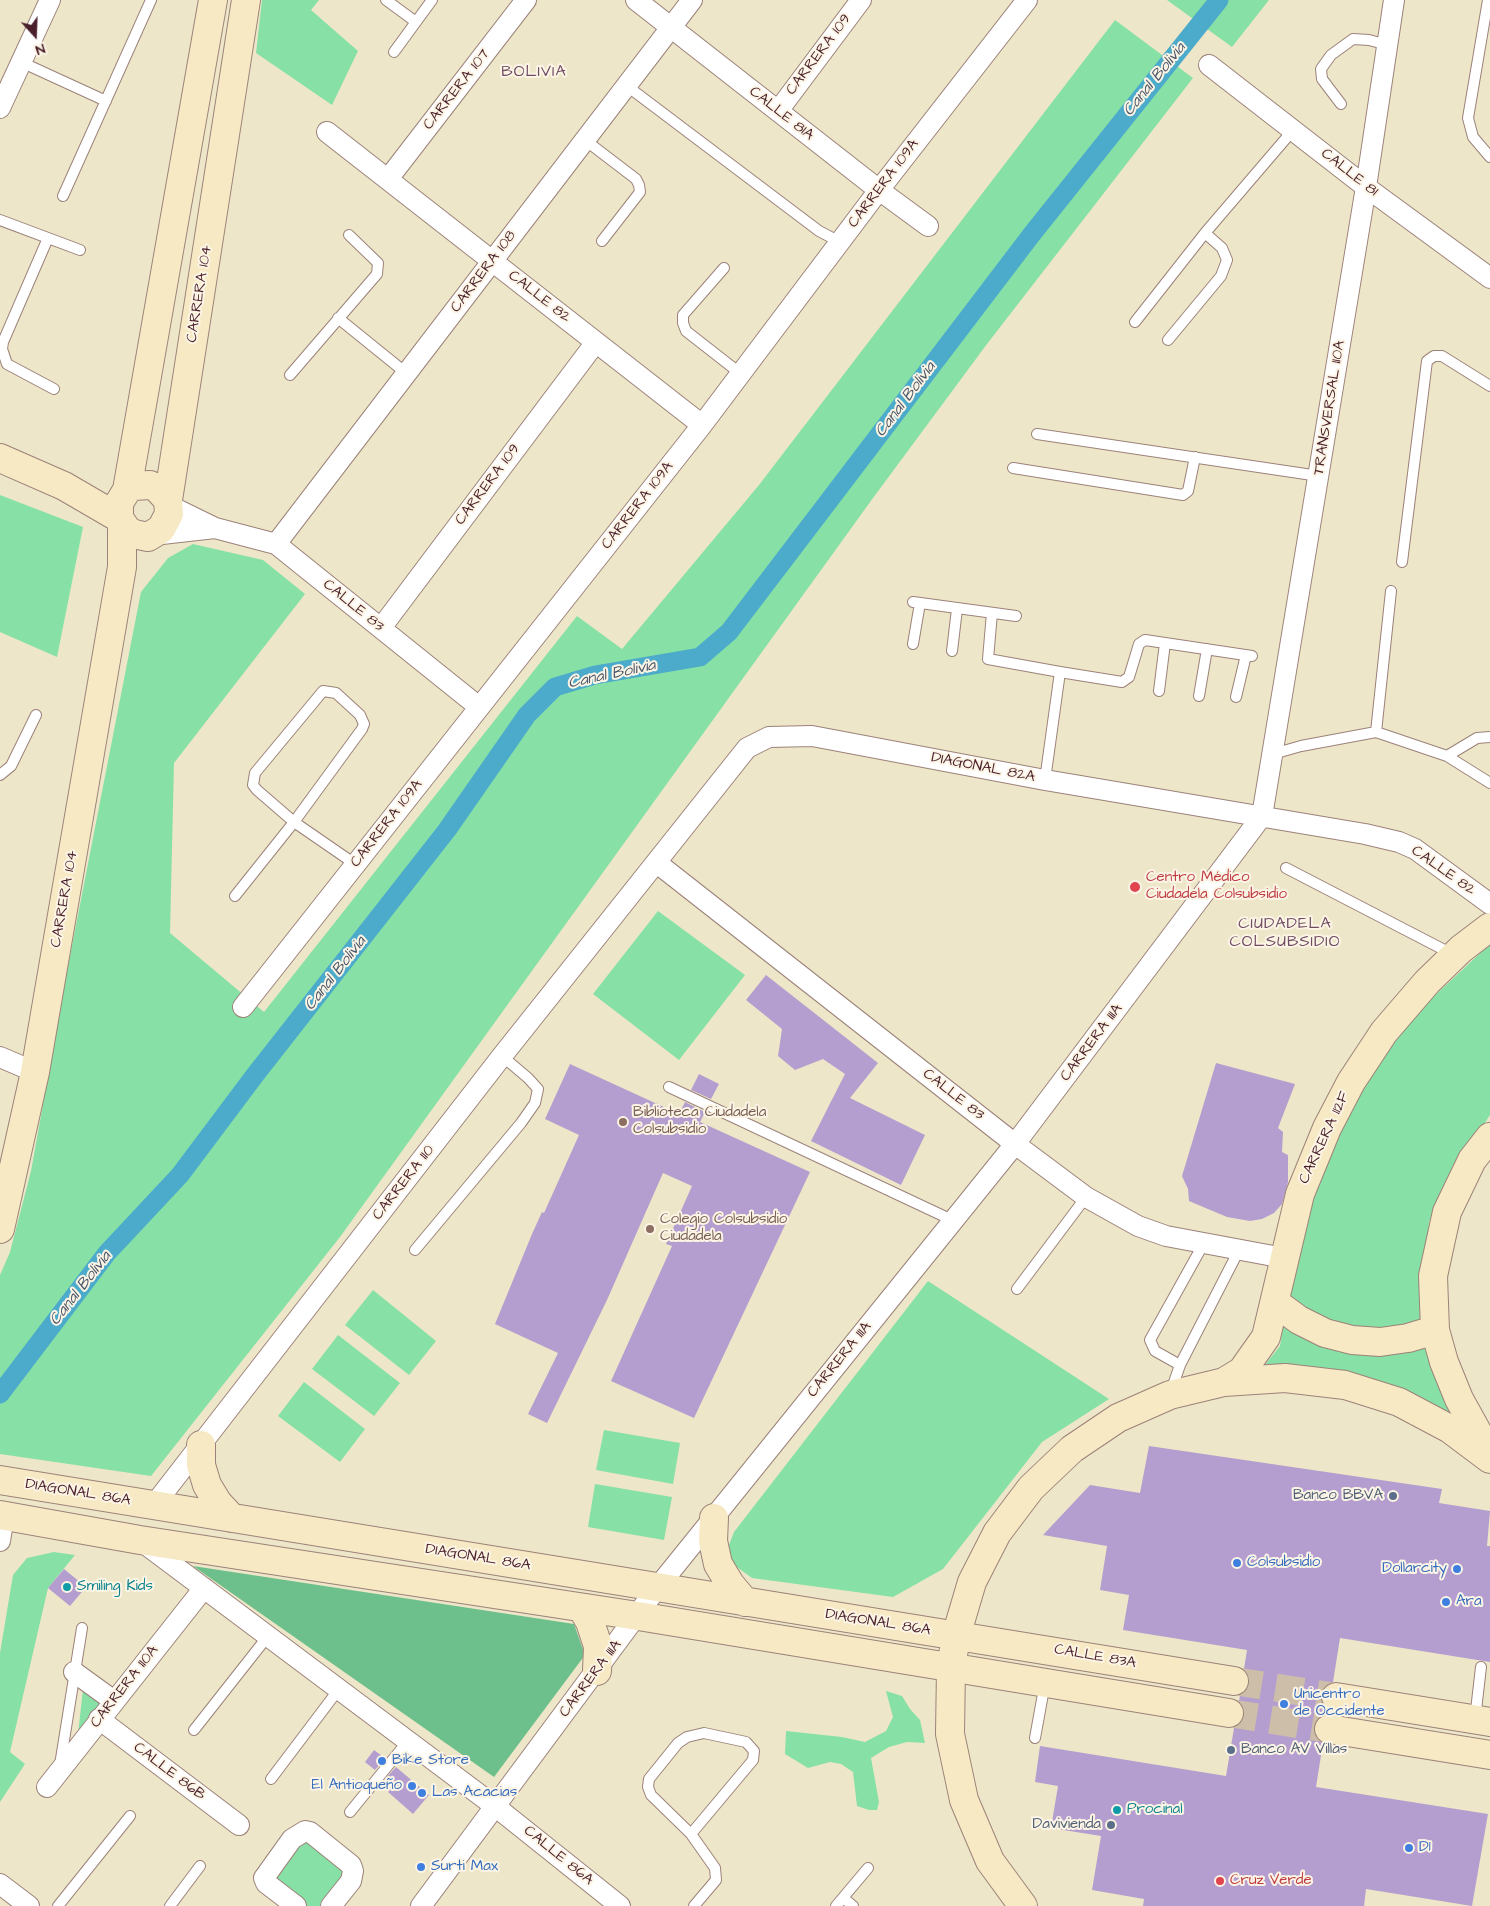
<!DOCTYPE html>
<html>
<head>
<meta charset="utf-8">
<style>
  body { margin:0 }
  #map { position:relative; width:1490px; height:1906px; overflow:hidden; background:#eee6c8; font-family:"Architects Daughter",sans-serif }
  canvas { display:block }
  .north { position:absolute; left:10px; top:10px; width:50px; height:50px; -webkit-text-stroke:4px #fcf5e5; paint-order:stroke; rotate:160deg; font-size:14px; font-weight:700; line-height:20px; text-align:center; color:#4a1f2b }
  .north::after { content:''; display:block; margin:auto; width:18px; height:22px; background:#4a1f2b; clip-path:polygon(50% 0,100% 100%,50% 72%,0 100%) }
</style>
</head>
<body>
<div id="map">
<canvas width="1490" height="1906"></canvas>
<div class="north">N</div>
</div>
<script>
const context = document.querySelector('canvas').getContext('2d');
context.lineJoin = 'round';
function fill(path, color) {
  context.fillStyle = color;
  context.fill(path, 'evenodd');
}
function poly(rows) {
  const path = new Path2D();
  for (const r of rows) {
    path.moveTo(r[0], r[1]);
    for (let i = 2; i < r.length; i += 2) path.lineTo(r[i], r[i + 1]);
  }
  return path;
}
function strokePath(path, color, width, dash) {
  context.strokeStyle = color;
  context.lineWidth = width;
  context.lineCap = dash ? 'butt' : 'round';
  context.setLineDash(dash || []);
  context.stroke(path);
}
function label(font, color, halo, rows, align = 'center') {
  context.font = font + ' "Architects Daughter",sans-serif';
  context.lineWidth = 4;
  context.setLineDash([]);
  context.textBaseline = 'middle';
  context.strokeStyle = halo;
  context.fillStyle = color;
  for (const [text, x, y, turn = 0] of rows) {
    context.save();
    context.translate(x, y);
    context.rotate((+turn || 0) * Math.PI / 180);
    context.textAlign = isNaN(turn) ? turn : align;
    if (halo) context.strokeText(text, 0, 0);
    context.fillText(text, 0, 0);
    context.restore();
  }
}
fill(poly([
  [262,0,319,0,311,10,358,51,332,105,256,53],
  [1167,0,1269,0,1232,47],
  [1115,20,1193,78,987,344,873,498,340,1237,151,1476,0,1454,0,1275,10,1252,31,1171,68,966,141,592,168,558,193,544,263,560,305,594,174,763,170,933,264,1012,577,616,622,649,759,485],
  [0,495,83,527,57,657,0,632],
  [658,911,745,975,679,1060,593,994],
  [1490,944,1490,1115,1440,1193,1429,1222,1425,1269,1467,1431,1259,1372,1280,1346,1293,1265,1308,1205,1341,1123,1374,1070,1414,1015],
  [928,1281,1109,1399,1042,1442,943,1569,893,1597,752,1578,734,1565,727,1550,734,1532],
  [373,1290,436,1341,409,1375,345,1325],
  [338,1335,400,1383,374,1416,312,1369],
  [304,1382,365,1429,340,1462,278,1416],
  [604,1430,680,1443,673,1484,596,1470],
  [595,1484,672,1497,664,1540,588,1527],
  [54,1552,75,1555,48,1588,10,1752,25,1764,0,1802,0,1653,13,1575,27,1558],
  [83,1689,103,1704,78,1734],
  [886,1691,902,1696,910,1709,920,1720,925,1743,907,1742,889,1747,871,1758,879,1802,877,1810,869,1810,857,1806,853,1772,841,1764,830,1762,808,1768,785,1754,786,1731,842,1737,865,1742,886,1731,893,1717],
  [299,1837,350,1875,326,1906,301,1906,265,1879]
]), '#87e1a6');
fill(poly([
  [193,1566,574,1624,585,1655,494,1777]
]), '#6dbf8b');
strokePath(poly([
  [0,1394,107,1253,180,1175,255,1075,447,830,527,715,555,687,595,675,700,657,729,632,1032,234,1219,0]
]), '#4cabcb', 19);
fill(poly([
  [766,975,878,1063,850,1098,925,1135,901,1185,811,1141,845,1074,823,1059,795,1070,778,1056,782,1029,746,1000],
  [1216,1063,1295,1084,1278,1128,1283,1132,1282,1152,1288,1155,1288,1182,1282,1204,1274,1213,1262,1219,1250,1221,1227,1217,1189,1201,1188,1189,1182,1176],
  [570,1064,679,1114,685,1102,705,1112,700,1122,810,1172,694,1418,611,1381,672,1246,666,1244,692,1186,663,1173,607,1300,547,1423,528,1414,558,1353,495,1324,532,1234,542,1212,544,1213,579,1135,545,1119],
  [699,1074,719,1084,711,1099,691,1090],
  [1149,1446,1442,1489,1439,1503,1490,1511,1487,1546,1490,1546,1490,1662,1340,1638,1333,1682,1324,1687,1321,1694,1321,1702,1329,1710,1328,1714,1317,1719,1314,1727,1315,1735,1323,1743,1316,1787,1488,1814,1472,1906,1366,1889,1364,1906,1143,1906,1144,1899,1092,1890,1101,1836,1051,1828,1058,1786,1035,1782,1040,1746,1226,1776,1234,1728,1241,1722,1244,1715,1243,1707,1239,1701,1240,1695,1246,1690,1249,1683,1249,1676,1244,1669,1247,1650,1123,1630,1129,1595,1100,1590,1107,1546,1043,1535,1090,1485,1140,1493],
  [64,1569,86,1587,70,1606,48,1588],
  [374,1750,385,1758,375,1770,365,1762],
  [396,1767,429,1795,413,1814,388,1792,394,1785,386,1778]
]), '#b49ecf');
strokePath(poly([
  [1234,1681,1336,1697],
  [1229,1713,1329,1729]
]), '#cdbea9', 28, [28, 14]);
const lane = poly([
  [386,0,416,22],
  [1488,0,1468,118,1473,137,1490,157],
  [394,52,432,0],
  [21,62,106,101],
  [627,86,819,231,840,242],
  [1341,104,1322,79,1321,69,1331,55,1353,39,1369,40,1388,45],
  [585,140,636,179,639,185,640,192,602,241],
  [63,196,151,0],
  [0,220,80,250],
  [48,238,3,342,2,349,7,364,54,389],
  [724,268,683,315,683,323,686,331,741,374],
  [338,318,406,373],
  [1135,322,1205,233,1294,129],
  [1168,340,1221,276,1227,260,1222,248,1205,233],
  [290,375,377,274,378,263,349,235],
  [1037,434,1319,476],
  [1013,468,1183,495,1188,491,1195,457],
  [1402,562,1427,361,1434,356,1442,356,1490,386],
  [913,602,1016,616],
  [992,613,988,659,1060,672,1122,682,1129,677,1139,644,1145,640,1252,656],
  [913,644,920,603],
  [952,651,957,609],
  [1159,691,1165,643],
  [1199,696,1207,649],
  [1236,697,1246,655],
  [1376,732,1391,591],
  [1273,754,1301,746,1376,732,1447,756,1490,783],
  [1447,756,1477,738,1490,737],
  [0,775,11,766,36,715],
  [1045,780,1060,672],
  [1286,868,1454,955],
  [235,896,294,822,362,729,364,724,360,715,336,693,323,691,255,773,253,785,257,790,294,822,355,864],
  [669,1087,952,1220],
  [415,1250,521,1123,535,1103,538,1089,528,1078,502,1056],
  [1017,1289,1086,1197],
  [1180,1365,1155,1351,1150,1340,1204,1243],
  [1171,1391,1180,1365,1239,1250],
  [1475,1719,1481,1667],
  [194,1730,268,1636],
  [1035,1738,1045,1683],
  [60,1765,82,1628],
  [271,1779,339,1689],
  [350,1812,408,1741],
  [691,1834,753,1760,754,1751,746,1742,704,1733,687,1737,678,1743,649,1779,648,1787,651,1795,691,1834,715,1868,716,1880,694,1906],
  [843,1898,853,1906],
  [58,1906,130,1816],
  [170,1906,200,1866],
  [836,1906,868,1868]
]);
const street = poly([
  [636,0,879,190,928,226],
  [1209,65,1366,187,1490,278],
  [0,108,50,0],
  [778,111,861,0],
  [327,132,702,425],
  [388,179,526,0],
  [170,506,215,528,276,544,479,707],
  [153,535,215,528],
  [276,544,692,0],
  [381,628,596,342],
  [657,863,1015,1144,1086,1197,1138,1226,1166,1236,1284,1258],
  [243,1007,702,425,879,190,1027,0],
  [0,1057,35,1072],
  [154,1505,502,1056,747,748,769,737,812,736,1045,780,1365,834,1399,842,1415,849,1490,904],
  [0,1541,4,1516],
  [141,1541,496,1807,620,1906],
  [74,1672,114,1701],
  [99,1719,239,1825],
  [47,1787,204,1588],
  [0,1884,29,1906],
  [296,1906,266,1883,264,1878,292,1839,305,1831,310,1832,351,1865,353,1871,351,1881,331,1906],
  [421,1906,657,1588,1015,1144,1262,816,1366,187,1394,0]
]);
const secondary = poly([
  [0,458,64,486,119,518],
  [127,490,213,0],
  [168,500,157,488,150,485,134,486,127,490,119,503,119,518,127,530,134,534,148,537,161,529,169,514,168,500,246,0],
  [0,1229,35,1072,122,567,122,526],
  [1276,1303,1299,1320,1325,1333,1352,1340,1380,1342,1408,1338,1435,1330],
  [1224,1382,1242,1371,1266,1337,1300,1194,1327,1128,1351,1082,1384,1032,1427,982,1461,949,1490,927],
  [201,1445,201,1465,207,1485,218,1503,232,1518],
  [1489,1453,1459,1399,1444,1362,1435,1330,1433,1276,1447,1212,1472,1160,1490,1137],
  [0,1480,1234,1681],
  [0,1515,140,1540,638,1616,1229,1713],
  [714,1518,713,1541,718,1564,730,1584,745,1602],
  [582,1608,590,1622,598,1646,597,1671],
  [1336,1697,1490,1722],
  [1329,1729,1490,1755],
  [1023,1906,990,1861,964,1800,950,1734,951,1668,956,1636,972,1582,997,1533,1031,1488,1072,1449,1118,1418,1170,1395,1224,1382,1285,1378,1345,1385,1399,1402,1450,1429,1490,1459]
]);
strokePath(lane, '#9c827a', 12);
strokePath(street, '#9c827a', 22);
strokePath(secondary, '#9c827a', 30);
strokePath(lane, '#fff', 10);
strokePath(street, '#fff', 20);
strokePath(secondary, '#f6e9c3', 28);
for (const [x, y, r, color] of [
  [1135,887,6,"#e0444e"],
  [623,1122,5,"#8d6e63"],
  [650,1229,5,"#8d6e63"],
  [1393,1496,5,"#5c6f8a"],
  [1237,1563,5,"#3f7fe0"],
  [1457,1569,5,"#3f7fe0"],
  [67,1587,5,"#0f9aa8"],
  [1446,1602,5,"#3f7fe0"],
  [1284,1704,5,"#3f7fe0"],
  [1231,1750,5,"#5c6f8a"],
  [382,1761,5,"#3f7fe0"],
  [412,1786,5,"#3f7fe0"],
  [422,1793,5,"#3f7fe0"],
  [1117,1810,5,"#0f9aa8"],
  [1111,1825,5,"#5c6f8a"],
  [1409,1848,5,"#3f7fe0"],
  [421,1867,5,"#3f7fe0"],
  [1220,1881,5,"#e0444e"]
]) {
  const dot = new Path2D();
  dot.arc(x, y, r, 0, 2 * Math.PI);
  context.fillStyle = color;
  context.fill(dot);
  strokePath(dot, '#fcf5e5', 2);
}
label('15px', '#4a1f2b', '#fcf5e5', [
  ["CARRERA 109",819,55,-53],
  ["CARRERA 107",457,90,-52],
  ["CALLE 81A",781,114,38],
  ["CALLE 81",1349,173,38],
  ["CARRERA 109A",884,184,-53],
  ["CARRERA 108",484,272,-53],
  ["CARRERA 104",200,294,-81],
  ["CALLE 82",539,297,38],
  ["TRANSVERSAL 110A",1330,408,-81],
  ["CARRERA 109",488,485,-53],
  ["CARRERA 109A",638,506,-52],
  ["CALLE 83",353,606,39],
  ["DIAGONAL 82A",983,768,11],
  ["CARRERA 109A",387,824,-52],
  ["CALLE 82",1443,871,35],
  ["CARRERA 104",65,899,-80],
  ["CARRERA 111A",1092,1043,-53],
  ["CALLE 83",953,1095,38],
  ["CARRERA 112F",1325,1138,-65],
  ["CARRERA 110",404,1183,-52],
  ["CARRERA 111A",840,1360,-51],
  ["DIAGONAL 86A",78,1493,9],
  ["DIAGONAL 86A",478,1558,9],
  ["DIAGONAL 86A",878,1623,9],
  ["CALLE 83A",1095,1657,10],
  ["CARRERA 111A",591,1679,-53],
  ["CARRERA 110A",125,1687,-52],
  ["CALLE 86B",169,1772,37],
  ["CALLE 86A",558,1856,39]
]);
label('15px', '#be3a42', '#fcf5e5', [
  ["Centro Médico",1146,878],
  ["Ciudadela Colsubsidio",1146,895],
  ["Cruz Verde",1230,1881]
], 'left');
label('15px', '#785e54', '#fcf5e5', [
  ["Biblioteca Ciudadela",633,1113],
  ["Colsubsidio",633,1130],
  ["Colegio Colsubsidio",660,1220],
  ["Ciudadela",660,1237]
], 'left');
label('15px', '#4e5e75', '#fcf5e5', [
  ["Banco BBVA",1383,1496],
  ["Banco AV Villas",1241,1750,"left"],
  ["Davivienda",1101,1825]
], 'right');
label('15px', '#366cbe', '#fcf5e5', [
  ["Colsubsidio",1247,1563],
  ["Dollarcity",1447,1569,"right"],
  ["Ara",1456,1602],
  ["Unicentro",1294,1695],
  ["de Occidente",1294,1712],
  ["Bike Store",392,1761],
  ["El Antioqueño",402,1786,"right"],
  ["Las Acacias",432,1793],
  ["D1",1419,1848],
  ["Surti Max",431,1867]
], 'left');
label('15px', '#0d838f', '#fcf5e5', [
  ["Smiling Kids",77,1587],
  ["Procinal",1127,1810]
], 'left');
context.letterSpacing = '1px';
label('16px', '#6f4b64', '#fcf5e5', [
  ["BOLIVIA",534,73],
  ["CIUDADELA",1285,925],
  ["COLSUBSIDIO",1285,943]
]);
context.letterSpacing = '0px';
label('italic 16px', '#4b576b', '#fcf5e5', [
  ["Canal Bolivia",1155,80,-51],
  ["Canal Bolivia",906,400,-53],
  ["Canal Bolivia",612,675,-12],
  ["Canal Bolivia",336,974,-52],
  ["Canal Bolivia",81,1289,-52]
]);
</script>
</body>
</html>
